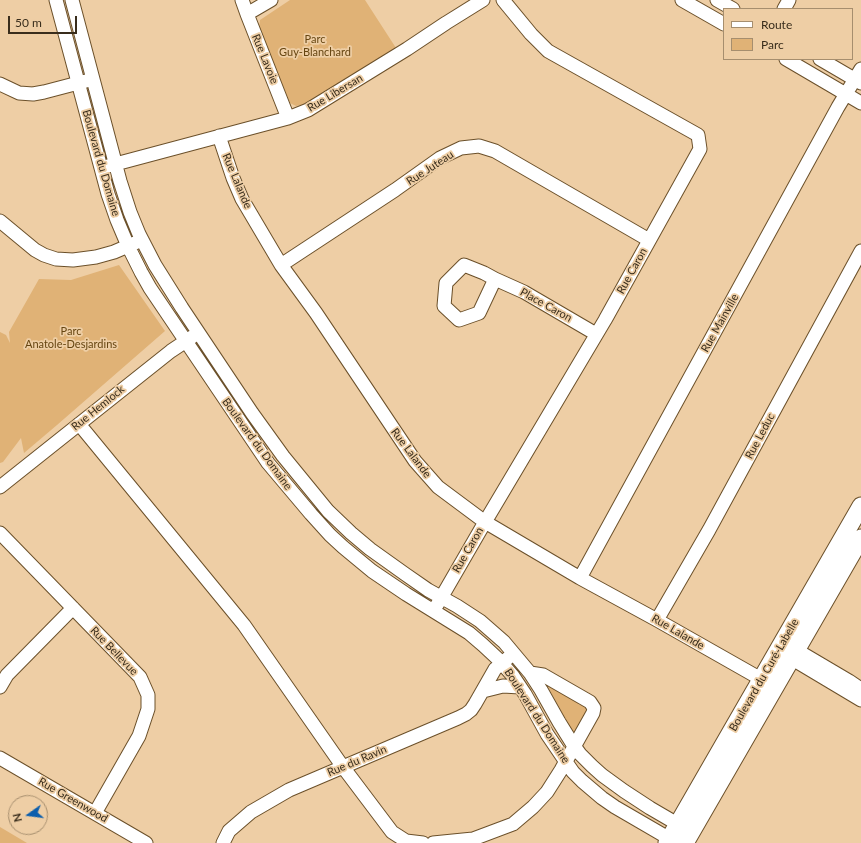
<!DOCTYPE html>
<html>
<head>
<meta charset="utf-8">
<style>
  body { margin:0 }
  #map { position:relative; width:861px; height:843px; overflow:hidden; background:#eecea5; font-family:Lato,sans-serif }
  canvas { display:block }
  .legend { position:absolute; left:723px; top:8px; width:130px; height:52px; box-sizing:border-box; background:#eecea5; border:1px solid #a68e6e; margin:0; padding:5px 7px; list-style:none; font-size:12px; color:#392d1c }
  .legend li { display:flex; align-items:center; gap:8px; height:20px }
  .legend b { width:20px; border:1px solid #a68e6e }
  .north { position:absolute; left:8px; top:795px; width:40px; height:40px; box-sizing:border-box; background:#eecea5; border:1px solid #a68e6e; border-radius:50%; rotate:256deg; font-size:11px; font-weight:700; line-height:16px; text-align:center; color:#392d1c }
  .north::after { content:''; display:block; margin:auto; width:14px; height:18px; background:#0c5eac; clip-path:polygon(50% 0,100% 100%,50% 72%,0 100%) }
  .scale { position:absolute; left:8px; top:16px; width:69px; height:18px; box-sizing:border-box; border:2px solid #392d1c; border-top:0; padding-left:5px; font-size:12px; line-height:14px; white-space:nowrap; color:#392d1c; -webkit-text-stroke:3px #eecea5; paint-order:stroke }
</style>
</head>
<body>
<div id="map">
<canvas width="861" height="843"></canvas>
<ul class="legend">
<li><b style="height:5px;background:#fff"></b>Route</li>
<li><b style="height:11px;background:#e0b276"></b>Parc</li>
</ul>
<div class="north">N</div>
<div class="scale">50 m</div>
</div>
<script>
const context = document.querySelector('canvas').getContext('2d');
context.lineJoin = 'round';
function fill(path, color) {
  context.fillStyle = color;
  context.fill(path, 'evenodd');
}
function poly(rows) {
  const path = new Path2D();
  for (const r of rows) {
    path.moveTo(r[0], r[1]);
    for (let i = 2; i < r.length; i += 2) path.lineTo(r[i], r[i + 1]);
  }
  return path;
}
function strokePath(path, color, width, dash) {
  context.strokeStyle = color;
  context.lineWidth = width;
  context.lineCap = dash ? 'butt' : 'round';
  context.setLineDash(dash || []);
  context.stroke(path);
}
function label(font, color, halo, rows, align = 'center') {
  context.font = font + ' Lato,sans-serif';
  context.lineWidth = 3.5;
  context.setLineDash([]);
  context.textBaseline = 'middle';
  context.strokeStyle = halo;
  context.fillStyle = color;
  for (const [text, x, y, turn = 0] of rows) {
    context.save();
    context.translate(x, y);
    context.rotate((+turn || 0) * Math.PI / 180);
    context.textAlign = isNaN(turn) ? turn : align;
    if (halo) context.strokeText(text, 0, 0);
    context.fillText(text, 0, 0);
    context.restore();
  }
}
fill(poly([
  [290,0,365,0,396,48,306,104,296,106,290,103,259,28,260,20],
  [119,265,165,331,57,425,24,453,21,438,3,462,0,463,0,332,6,335,10,343,9,332,39,279,71,280],
  [548,684,579,702,578,704,580,705,581,703,585,707,587,713,576,733,573,732,564,716,547,685],
  [0,827,27,843,0,843]
]), '#e0b276');
const minor = poly([
  [56,0,108,194,117,220,128,246,141,272,150,288,268,463,311,514,330,535,343,547,372,571,406,594,469,633,483,645,498,659,513,676,525,694,547,734,566,762,573,772,582,781,602,798,615,807,677,843],
  [72,0,120,181,130,212,139,234,155,265,182,308,252,413,283,456,328,511,351,533,370,549,405,574,428,590,457,606,480,621,504,642,530,673,541,690,559,722,572,743,580,754,592,766,602,775,624,791,650,808,686,829],
  [242,0,247,14,288,118],
  [682,0,724,24],
  [717,0,733,9],
  [784,9,789,0],
  [247,14,271,0],
  [786,59,861,103],
  [820,59,861,83],
  [0,84,19,93,33,94,44,92,86,81],
  [219,136,233,178,242,199,281,265,316,313,415,461,438,487,485,522,580,578,657,620,761,679],
  [108,166,288,118,308,110,407,49,446,23,483,0],
  [0,221,35,250,44,255,56,259,73,260,96,257,114,252,135,243],
  [281,265,395,190,440,158,461,148,479,146,495,151,649,240],
  [495,279,479,313,459,320,444,306,446,283,464,265,484,273,495,279,524,292,596,334],
  [79,424,244,625,343,767,392,832,406,841,423,843],
  [0,487,171,351,192,337],
  [0,533,140,677,148,695,148,709,139,736,95,813],
  [580,578,838,107,861,69],
  [437,605,485,522,605,320,700,149,698,135,548,51,531,34,503,0],
  [657,620,709,530,861,251],
  [788,645,849,681,861,689],
  [784,654,861,700],
  [0,687,7,675,73,608],
  [483,691,503,686,520,687],
  [0,758,146,843],
  [223,843,229,831,251,812,289,790,458,718,466,714,471,710,475,704,495,669,508,658],
  [433,843,473,839,513,824,533,807,547,792,561,770,593,713,594,708,590,702,543,675,530,673]
]);
const major = poly([
  [667,843,861,506],
  [685,843,861,538]
]);
strokePath(minor, '#6b502a', 15);
strokePath(major, '#6b502a', 19);
strokePath(minor, '#fff', 13);
strokePath(major, '#fff', 17);
label('11px', '#664511', '#eecea5', [
  ["Parc",315,39],
  ["Guy-Blanchard",315,52],
  ["Parc",71,331],
  ["Anatole-Desjardins",71,344]
]);
label('11px', '#392d1c', '#eecea5', [
  ["Rue Lavoie",265,59,68],
  ["Rue Libersan",335,93,-31],
  ["Boulevard du Domaine",101,163,74],
  ["Rue Juteau",430,168,-33],
  ["Rue Lalande",237,181,67],
  ["Rue Caron",632,271,-61],
  ["Place Caron",546,305,29],
  ["Rue Mainville",720,323,-61],
  ["Rue Hemlock",98,408,-39],
  ["Rue Leduc",760,436,-62],
  ["Boulevard du Domaine",257,444,54],
  ["Rue Lalande",411,453,53],
  ["Rue Caron",468,550,-60],
  ["Rue Lalande",678,632,30],
  ["Rue Bellevue",114,651,46],
  ["Boulevard du Curé-Labelle",764,675,-60],
  ["Boulevard du Domaine",537,716,57],
  ["Rue du Ravin",357,761,-23],
  ["Rue Greenwood",73,800,30]
]);
</script>
</body>
</html>
